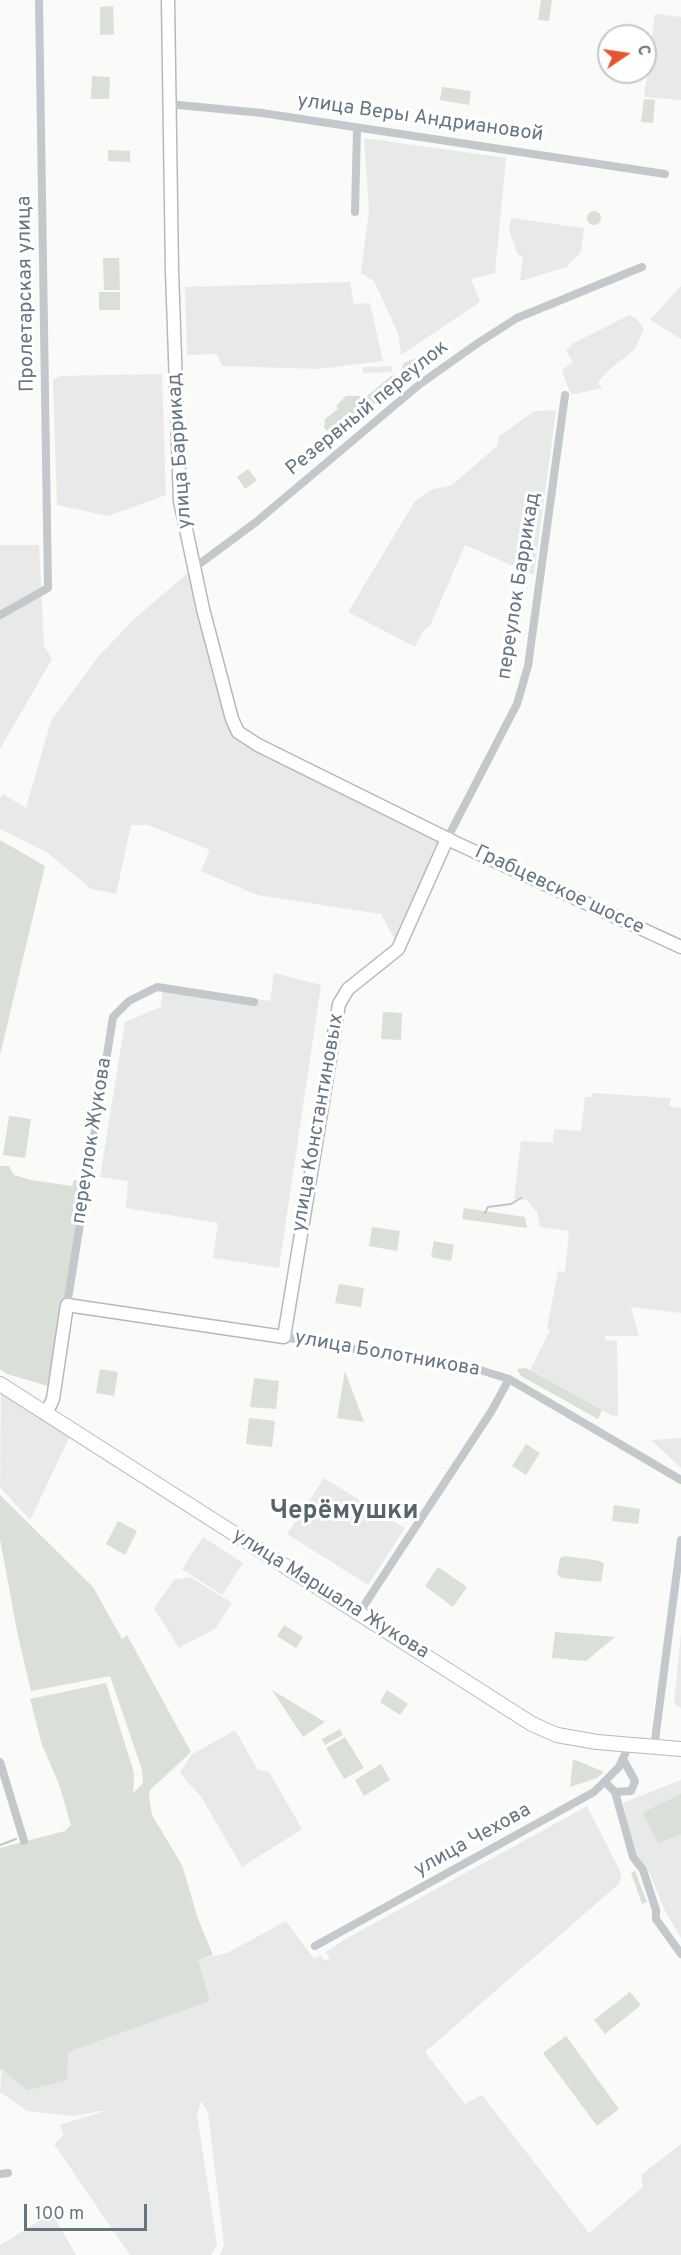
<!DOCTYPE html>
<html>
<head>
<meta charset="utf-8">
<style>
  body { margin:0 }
  #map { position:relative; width:681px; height:2255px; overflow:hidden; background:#fafaf8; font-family:Overpass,sans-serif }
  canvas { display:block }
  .north { position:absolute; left:597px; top:24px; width:60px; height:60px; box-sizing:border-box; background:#fff; border:2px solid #c1c8cd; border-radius:50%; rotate:77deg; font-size:16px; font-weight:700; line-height:24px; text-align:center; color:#657683 }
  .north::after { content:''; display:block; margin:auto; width:21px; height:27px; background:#e4572e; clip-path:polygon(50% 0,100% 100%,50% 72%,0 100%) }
  .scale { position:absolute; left:24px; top:2204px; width:123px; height:27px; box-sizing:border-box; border:3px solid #657683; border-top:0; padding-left:8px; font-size:18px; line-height:21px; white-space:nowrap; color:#657683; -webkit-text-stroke:4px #fff; paint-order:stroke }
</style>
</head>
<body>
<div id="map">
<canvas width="681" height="2255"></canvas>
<div class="north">С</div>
<div class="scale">100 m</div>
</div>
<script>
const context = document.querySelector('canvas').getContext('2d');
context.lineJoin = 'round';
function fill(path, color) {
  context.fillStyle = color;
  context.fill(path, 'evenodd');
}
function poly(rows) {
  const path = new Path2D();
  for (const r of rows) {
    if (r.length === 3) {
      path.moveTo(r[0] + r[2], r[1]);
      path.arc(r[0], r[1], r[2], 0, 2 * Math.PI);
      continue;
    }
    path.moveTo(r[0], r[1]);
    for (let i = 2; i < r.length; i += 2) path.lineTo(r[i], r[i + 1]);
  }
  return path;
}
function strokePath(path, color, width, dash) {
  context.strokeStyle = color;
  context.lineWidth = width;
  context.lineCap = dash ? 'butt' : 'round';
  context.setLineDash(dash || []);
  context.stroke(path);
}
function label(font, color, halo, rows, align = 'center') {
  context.font = font + ' Overpass,sans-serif';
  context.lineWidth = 6;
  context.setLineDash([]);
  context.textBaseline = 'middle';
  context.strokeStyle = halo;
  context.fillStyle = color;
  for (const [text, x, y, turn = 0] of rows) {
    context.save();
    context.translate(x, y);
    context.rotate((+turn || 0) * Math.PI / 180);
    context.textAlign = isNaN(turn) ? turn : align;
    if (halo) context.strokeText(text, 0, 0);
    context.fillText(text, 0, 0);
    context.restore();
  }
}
fill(poly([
  [655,14,681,17,681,100,644,97],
  [364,138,506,158,495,273,471,279,480,302,401,355,398,333,374,281,361,273,369,210],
  [511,218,584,228,581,252,566,267,520,281,523,256,518,255,509,231],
  [350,282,354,304,370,303,383,361,318,369,222,366,217,354,187,355,185,287],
  [681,286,681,339,650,320],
  [629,315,637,319,644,329,634,350,609,370,598,382,602,388,575,394,570,393,562,370,573,362,566,351,572,344],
  [392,366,392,372,363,373,363,367],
  [162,374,166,495,108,516,57,505,53,380,60,376],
  [556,410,534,575,465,545,430,626,423,631,415,647,348,612,415,501,433,489,451,486,497,446,499,436,535,411],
  [0,545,39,545,44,646,52,659,0,749],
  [190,571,222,705,234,732,438,839,439,843,397,944,381,914,257,895,201,871,210,850,148,825,131,825,116,894,91,889,48,853,0,829,0,799,3,794,26,808,51,721,98,657,134,619],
  [274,973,321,985,279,1268,213,1258,218,1223,126,1208,128,1181,100,1177,125,1022,161,1007,163,985,270,1001],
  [592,1093,671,1098,669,1106,681,1108,681,1313,631,1307,639,1336,605,1336,605,1340,617,1341,618,1415,613,1416,530,1370,550,1330,547,1328,558,1271,565,1272,569,1231,540,1227,537,1212,527,1200,514,1199,521,1141,553,1143,554,1129,581,1131,585,1097,592,1097],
  [1,1391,70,1436,30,1520,0,1487],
  [681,1438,681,1468,651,1440],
  [324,1478,405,1528,368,1585,287,1534],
  [203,1537,243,1563,222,1595,182,1569],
  [190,1577,232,1603,216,1628,179,1648,154,1608,174,1580],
  [681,1633,681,1708,674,1704],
  [235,1730,258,1770,269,1772,302,1829,242,1867,202,1798,180,1773,191,1755],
  [681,1780,681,1938,665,1911,650,1874,635,1852,623,1803],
  [587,1806,621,1873,620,1883,425,2052,465,2104,482,2095,589,2233,643,2187,641,2175,681,2144,681,2255,220,2255,224,2245,208,2112,201,2101,197,2115,217,2245,211,2255,130,2255,54,2144,64,2135,60,2125,107,2110,73,2116,27,2111,0,2092,2,2067,67,2052,210,2001,198,1960,227,1953,286,1921,314,1959,321,1955,324,1961,330,1958,326,1952,344,1940],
  [52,2213,76,2255,0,2255,0,2245]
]), '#e8e9e9');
fill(poly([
  [541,0,552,0,549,21,538,20],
  [113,6,114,34,100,35,100,7],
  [92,76,110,77,109,99,91,99],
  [442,87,471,91,469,105,440,100],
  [644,99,655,100,653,123,641,122],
  [108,150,130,151,130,162,108,161],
  [594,218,7],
  [103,258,119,258,120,290,104,290],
  [99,292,120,292,120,310,99,310],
  [423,355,418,368,347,426,329,433,324,427,325,419,338,409,336,406,346,396,360,396,360,402,391,376,399,375,404,363],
  [248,469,257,480,245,489,237,477],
  [0,840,45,866,0,1055],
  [383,1012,402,1013,401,1040,381,1039],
  [9,1116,31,1119,25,1158,3,1155],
  [0,1166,9,1166,14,1175,31,1180,72,1186,74,1180,83,1183,51,1387,7,1374,0,1369],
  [464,1208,525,1217,527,1228,462,1219],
  [372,1227,400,1231,397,1251,369,1246],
  [434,1241,454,1245,451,1261,431,1257],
  [339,1284,364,1288,361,1307,335,1303],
  [526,1368,602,1410,598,1419,521,1376,517,1369],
  [100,1369,118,1372,114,1396,96,1393],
  [345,1371,364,1422,337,1418],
  [254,1378,279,1381,276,1409,250,1407],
  [249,1418,275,1421,272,1447,246,1444],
  [526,1444,540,1453,526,1475,512,1466],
  [0,1495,93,1587,122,1639,127,1635,191,1752,150,1790,149,1797,152,1815,182,1865,198,1919,213,1955,198,1960,210,2001,68,2052,67,2080,28,2090,9,2076,3,2068,0,2071,0,1848,65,1831,71,1825,59,1784,42,1745,30,1699,106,1683,134,1773,133,1793,143,1783,142,1770,110,1676,31,1691,18,1636,0,1539],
  [614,1505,640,1509,638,1524,612,1521],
  [118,1521,137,1531,125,1555,106,1544],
  [565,1556,600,1561,604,1564,601,1582,562,1578,557,1574,560,1558],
  [438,1567,467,1587,453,1607,425,1586],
  [284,1625,303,1637,296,1648,277,1636],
  [555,1632,615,1637,586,1661,552,1658],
  [272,1690,325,1722,303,1737],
  [387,1690,408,1704,400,1715,380,1702],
  [340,1729,343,1735,325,1745,322,1739],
  [345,1737,364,1768,344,1779,326,1748],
  [573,1759,604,1772,597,1778,570,1787],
  [381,1764,390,1780,364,1796,355,1780],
  [681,1794,681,1834,658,1843,644,1816,644,1812],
  [635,1871,647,1902,642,1904,631,1873],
  [630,1992,641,2005,605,2034,594,2020],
  [566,2036,619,2109,597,2126,543,2053]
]), '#dadfd7');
strokePath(poly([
  [485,1213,488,1207,511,1204,521,1198],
  [0,1845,16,1839]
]), '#bbc7cb', 2);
const secondary = poly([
  [168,0,172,271,180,501,203,609,232,719,238,732,258,745,456,843,681,947],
  [46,1414,53,1399,67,1305,284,1337,339,1004,348,989,398,949,447,839]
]);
const primary = poly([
  [0,1384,532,1724,557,1735,597,1742,681,1749]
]);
strokePath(secondary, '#b3babf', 15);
strokePath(primary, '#b5babe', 16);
strokePath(poly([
  [168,104,262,113,665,174],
  [355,212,357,129],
  [194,568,256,522,420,384,478,343,517,318,642,267],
  [0,615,48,588,39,0],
  [447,839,517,704,528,666,565,395],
  [67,1305,113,1017,129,1001,157,987,254,1002],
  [284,1337,480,1370,509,1379,681,1480],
  [359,1613,491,1412,509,1379],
  [654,1748,681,1540],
  [0,1762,24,1841],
  [606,1783,615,1792,631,1791,635,1781,624,1761],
  [615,1792,633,1857,643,1870,656,1910,656,1919,681,1954],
  [315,1946,594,1792,619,1767,629,1745],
  [0,2174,8,2173]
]), '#c3c8cc', 8);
strokePath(secondary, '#fff', 12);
strokePath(primary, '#fff', 14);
label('20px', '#657683', '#fff', [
  ["улица Веры Андриановой",420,119,8],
  ["Пролетарская улица",27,294,-91],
  ["Резервный переулок",368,409,-39],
  ["улица Баррикад",181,451,-94],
  ["переулок Баррикад",520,586,-81],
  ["Грабцевское шоссе",559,891,25],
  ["улица Константиновых",319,1123,-80],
  ["переулок Жукова",93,1141,-81],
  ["улица Болотникова",387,1355,10],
  ["улица Маршала Жукова",330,1595,32],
  ["улица Чехова",473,1841,-29]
]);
label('bold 26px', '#57646e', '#fff', [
  ["Черёмушки",344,1513]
]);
</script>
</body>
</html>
